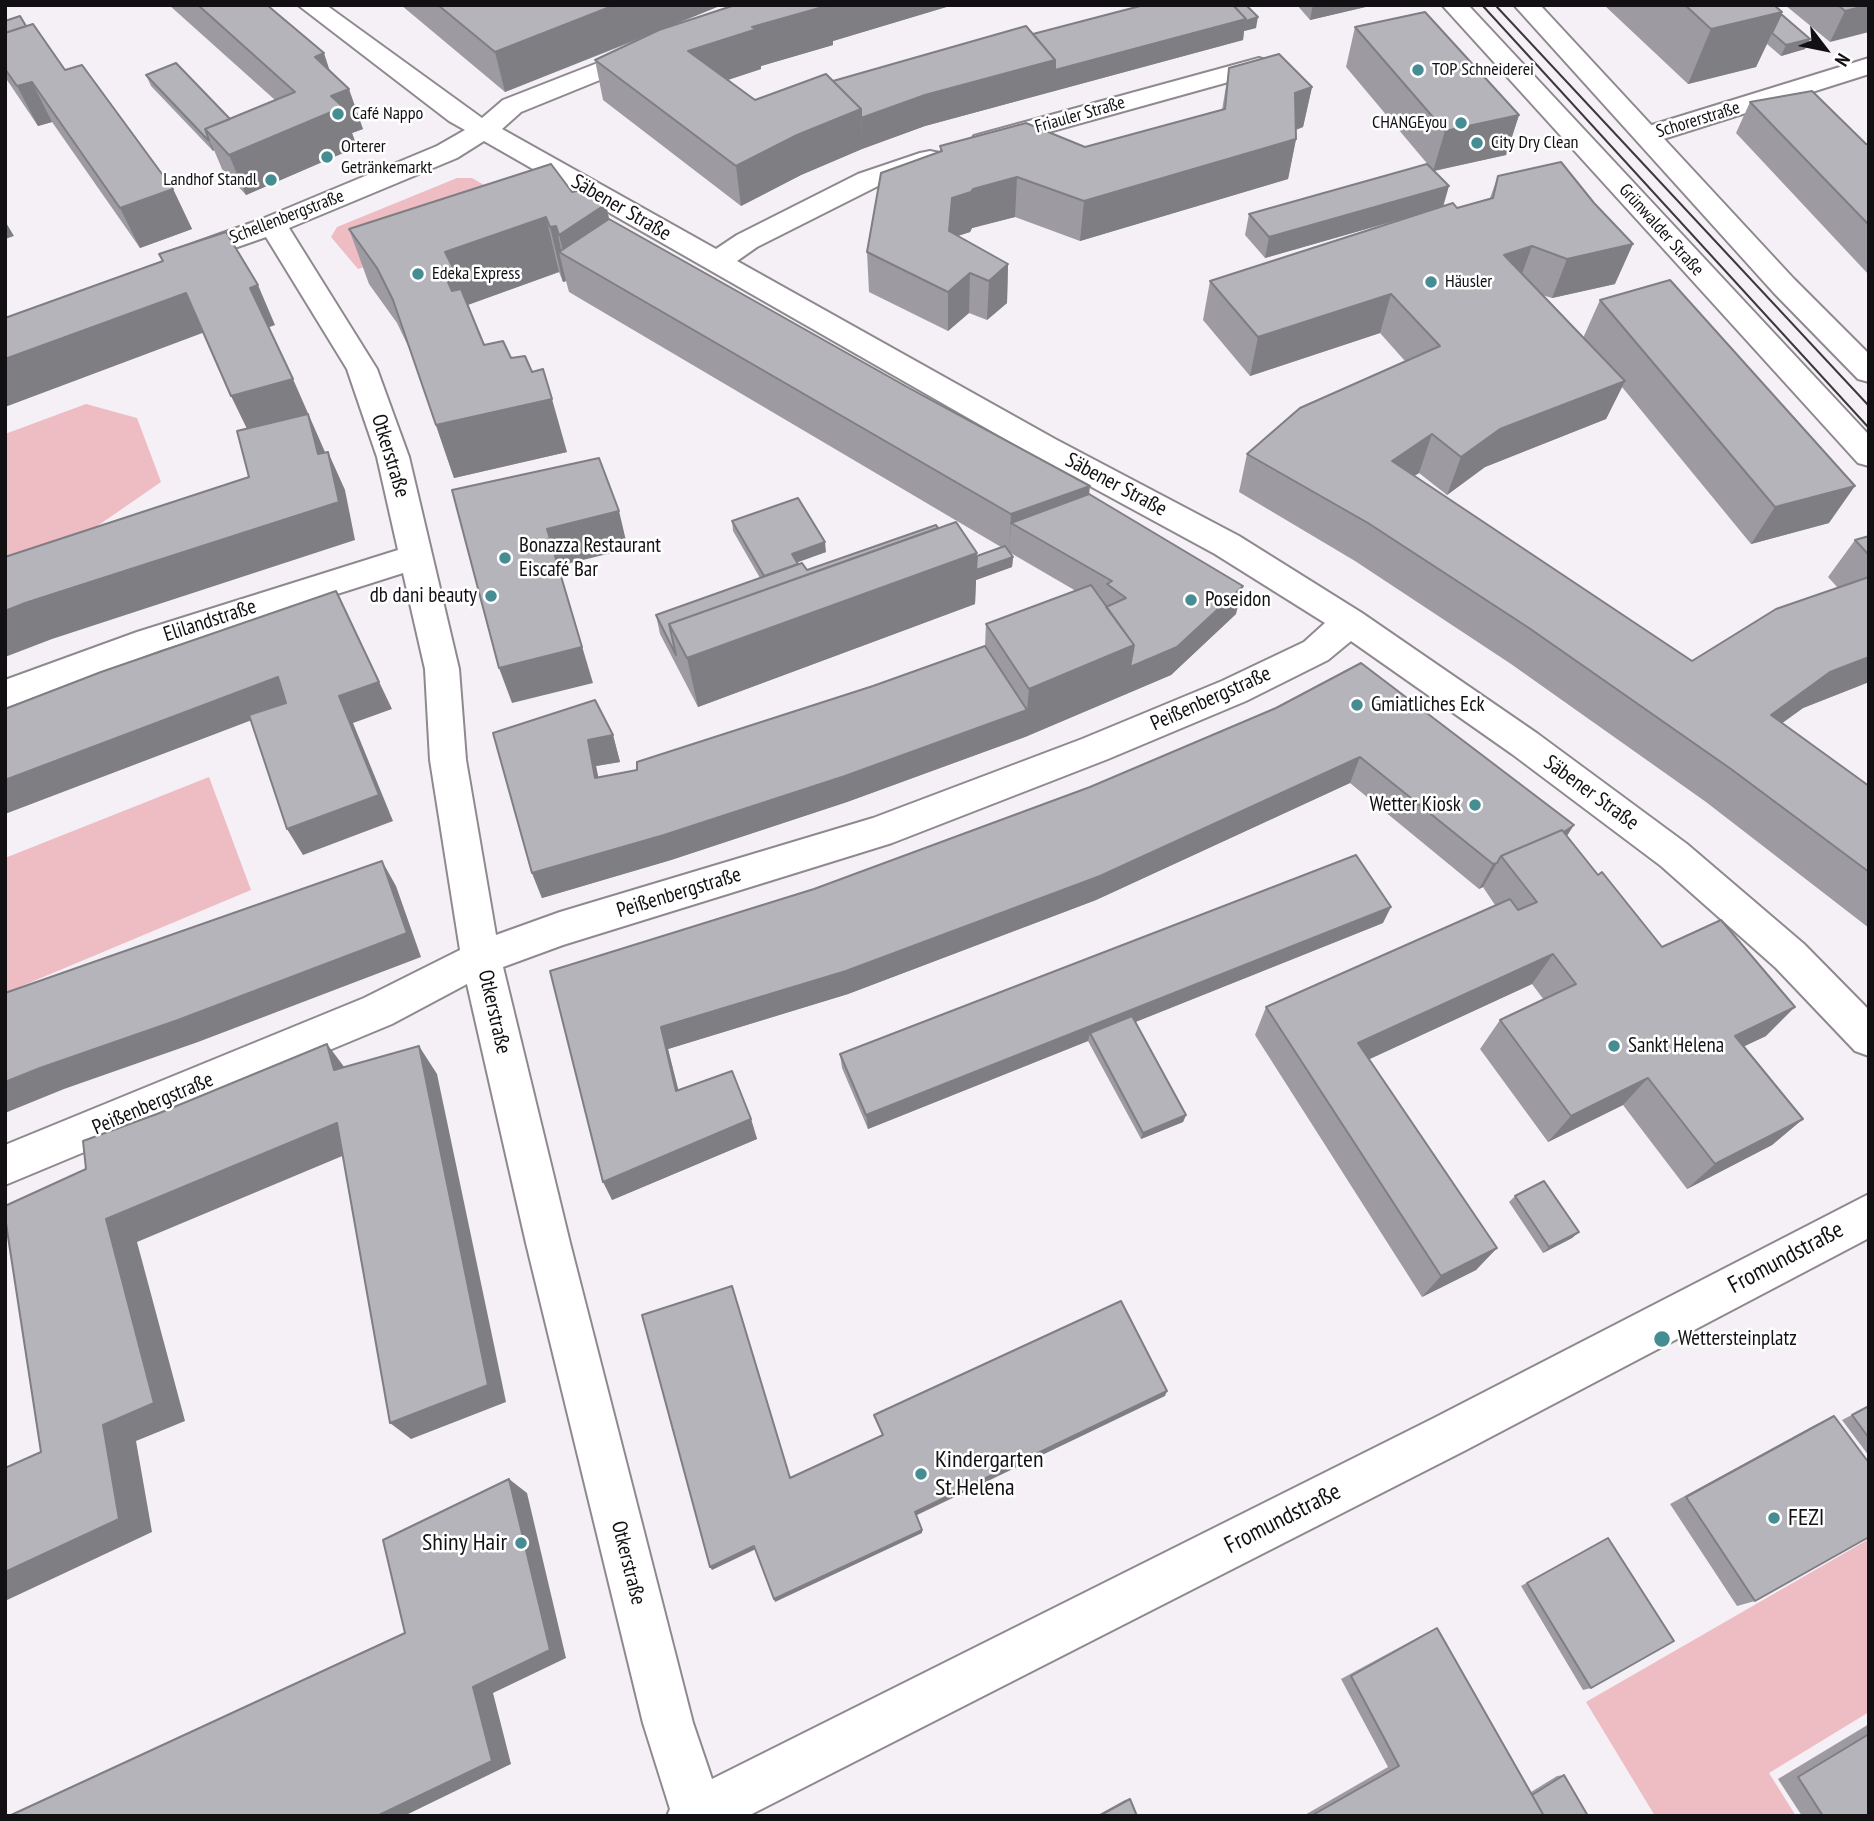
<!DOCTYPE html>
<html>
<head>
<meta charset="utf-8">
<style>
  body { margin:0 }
  #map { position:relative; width:1874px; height:1821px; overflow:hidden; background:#f5f0f6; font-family:"PT Sans Narrow",sans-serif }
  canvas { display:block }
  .frame { position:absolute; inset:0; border:7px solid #121013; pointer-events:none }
  .north { position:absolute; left:1790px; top:14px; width:70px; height:70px; -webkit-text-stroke:5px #fff; paint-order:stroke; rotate:122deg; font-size:19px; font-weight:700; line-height:28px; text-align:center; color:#121013 }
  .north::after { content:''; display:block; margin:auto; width:24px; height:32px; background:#121013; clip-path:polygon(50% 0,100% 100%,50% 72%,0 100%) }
</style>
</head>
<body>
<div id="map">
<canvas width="1874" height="1821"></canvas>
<div class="frame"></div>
<div class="north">N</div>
</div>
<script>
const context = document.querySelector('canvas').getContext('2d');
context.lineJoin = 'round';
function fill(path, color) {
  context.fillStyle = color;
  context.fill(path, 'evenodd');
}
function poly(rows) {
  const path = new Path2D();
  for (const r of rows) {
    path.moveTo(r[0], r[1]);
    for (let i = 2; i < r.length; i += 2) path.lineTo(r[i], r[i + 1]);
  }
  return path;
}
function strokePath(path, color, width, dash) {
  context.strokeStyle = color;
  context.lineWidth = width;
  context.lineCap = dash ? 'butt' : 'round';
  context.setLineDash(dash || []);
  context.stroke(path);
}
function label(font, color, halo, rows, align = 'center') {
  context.font = font + ' "PT Sans Narrow",sans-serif';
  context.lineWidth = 5;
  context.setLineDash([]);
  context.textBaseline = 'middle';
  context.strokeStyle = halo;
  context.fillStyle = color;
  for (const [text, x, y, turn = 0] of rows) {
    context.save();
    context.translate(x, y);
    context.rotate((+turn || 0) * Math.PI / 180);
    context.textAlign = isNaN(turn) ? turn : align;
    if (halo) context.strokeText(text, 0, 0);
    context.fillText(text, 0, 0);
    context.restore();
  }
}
fill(poly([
  [457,178,472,178,531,212,358,269,331,237,337,227],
  [86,404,137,418,161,482,77,540,5,567,5,434],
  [209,777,251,890,5,993,5,858],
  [1869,1539,1869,1712,1769,1773,1796,1816,1655,1816,1586,1702]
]), '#eebcc3');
const minor = poly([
  [298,5,326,5,482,118,503,100,636,48,645,45,654,48,658,53,654,58,521,112,502,129,716,249,737,235,858,174,920,153,930,151,940,153,944,159,940,165,878,186,757,247,737,261,1055,439,1239,536,1362,613,1538,734,1687,844,1804,944,1869,1010,1869,1056,1855,1051,1776,968,1661,866,1512,754,1351,641,1328,660,1246,701,1108,759,892,843,563,945,503,967,570,1243,693,1723,712,1779,1434,1418,1869,1194,1869,1238,1466,1450,748,1816,667,1816,670,1809,643,1723,526,1243,467,984,392,1024,5,1185,5,1145,364,998,460,950,430,760,425,669,403,573,161,650,5,708,5,680,137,632,398,550,377,457,347,369,266,237,180,267,170,264,166,258,170,252,262,219,437,146,465,130,449,121,298,5],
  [484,141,1033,455,1215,554,1325,623,1304,642,1222,681,1082,739,873,818,560,912,496,935,466,760,459,669,409,457,377,369,289,228,457,158,484,141],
  [1259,58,1268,61,1272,66,1268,71,984,150,974,148,971,142,974,136,1259,58],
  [1869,58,1869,74,1657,141,1648,143,1639,141,1635,135,1639,129,1869,58]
]);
const secondary = poly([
  [1442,5,1468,5,1869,435,1869,466,1858,463,1442,5],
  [1514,5,1540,5,1794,279,1869,354,1869,382,1858,379,1774,293,1514,5]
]);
strokePath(minor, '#8f898f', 4);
strokePath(secondary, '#8f898f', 4);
fill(minor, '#fff');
fill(secondary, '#fff');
strokePath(poly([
  [1482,5,1869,428],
  [1497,7,1869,406]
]), '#3c393d', 2);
fill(poly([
  [169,5,267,5,329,70,363,129,352,133,357,147,246,195,222,169,214,150,213,151,151,86,146,75,230,118,275,100],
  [401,5,722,5,662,30,734,6,734,5,953,5,833,41,833,45,761,66,761,69,728,80,755,100,1033,34,1256,28,1244,31,1243,40,925,126,862,149,801,175,741,206,603,100,595,60,657,32,505,92],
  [1297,5,1374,5,1310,20],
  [1604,5,1774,5,1781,14,1810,39,1805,49,1781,56,1767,44,1756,67,1688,84],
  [1785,5,1869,5,1830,42],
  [5,21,26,26,173,189,192,229,140,248,52,122,38,126,5,77],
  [1355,27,1519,115,1506,155,1434,171,1443,207,1457,208,1490,198,1498,176,1615,284,1552,298,1542,295,1583,338,1600,300,1829,523,1751,544,1622,387,1606,419,1485,467,1447,495,1419,473,1414,476,1692,661,1838,588,1828,577,1855,540,1869,536,1869,682,1803,708,1782,723,1869,786,1869,928,1706,802,1511,664,1355,561,1239,492,1247,454,1405,361,1380,333,1250,376,1203,320,1210,281,1426,212,1265,258,1245,235,1249,214,1430,167,1346,67],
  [1229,68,1312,87,1303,127,1296,130,1296,139,1288,179,1080,241,1015,217,972,228,970,232,958,236,1008,264,1007,303,987,320,969,313,948,331,869,292,867,252,940,151,940,146,1085,147,1222,110],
  [1750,102,1866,144,1869,144,1869,275,1736,133],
  [572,192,606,204,609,219,1089,494,1236,614,1171,675,1025,737,847,802,671,860,542,898,532,873,613,735,620,762,596,766,598,778,637,770,985,646,986,624,1076,591,1009,552,1013,557,1012,567,976,580,975,604,698,707,660,634,656,615,760,578,733,531,732,521,826,552,797,562,807,570,938,528,977,556,1001,547,569,292,566,281,563,282,559,272,467,305,484,345,511,358,567,452,454,478,410,350,397,323,369,284,349,229],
  [1276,708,1567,836,1598,875,1662,947,1766,1036,1744,1046,1803,1119,1772,1145,1687,1189,1623,1105,1548,1142,1480,1049,1500,1020,1544,1000,1532,984,1369,1059,1497,1248,1476,1270,1422,1297,1255,1035,1266,1007,1495,905,1483,887,1479,889,1350,783,1096,900,848,994,668,1049,678,1091,751,1119,757,1139,612,1200,550,971,814,889,1090,787],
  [1383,923,1135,1022,1186,1115,1183,1122,1141,1139,1088,1041,868,1129,842,1068,840,1054],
  [1515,1196,1579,1232,1572,1238,1543,1253,1509,1202],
  [1869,1406,1869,1456,1842,1420],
  [1834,1416,1755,1601,1737,1606,1670,1504,1815,1425],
  [1608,1538,1591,1688,1583,1690,1521,1586],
  [1437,1628,1531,1792,1557,1776,1564,1775,1588,1816,1303,1816,1388,1767,1341,1679,1426,1633],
  [1869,1724,1869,1816,1802,1816,1778,1779],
  [1130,1799,1137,1816,1096,1816,1125,1800]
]), '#9d9ba1');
fill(poly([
  [615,5,722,5,505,92,495,52],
  [828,5,953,5,833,41,833,45,761,66,761,69,694,91,688,51,752,27],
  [1313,5,1374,5,1310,20],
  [1869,5,1869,32,1830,42,1845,11],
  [1782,12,1756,67,1688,84,1711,29],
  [1258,17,1256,28,1244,31,1243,40,925,126,862,149,861,118,925,95,1055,60,1246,19],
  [1810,39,1805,49,1781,56,1786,45],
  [324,53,337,93,315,57],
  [32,82,52,122,38,126,17,86],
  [1312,87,1303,127,1286,133,1295,93],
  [349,89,363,129,352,133,357,147,246,195,229,155,331,96],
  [861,109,862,149,801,175,741,206,736,166,797,135],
  [1519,115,1506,155,1433,171,1445,131],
  [1296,139,1288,179,1080,241,1084,201],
  [208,140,209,140,214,150,213,151],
  [1017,177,1015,217,972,228,970,232,951,238,949,231,952,198,973,189],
  [1449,186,1443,207,1265,258,1269,237],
  [173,189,192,229,140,248,120,208],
  [606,204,617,259,564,255,559,235],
  [546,217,559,272,465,306,462,327,444,273,445,252],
  [5,221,14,236,5,239],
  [556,226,562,254,559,252,566,281,563,282,550,227],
  [1633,244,1615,284,1552,298,1567,259],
  [1532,246,1518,285,1504,255],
  [1008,264,1007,303,987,320,989,281],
  [970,273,969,313,948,331,948,292],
  [258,285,275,325,267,328,250,288],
  [186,293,205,332,5,407,5,359],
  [1391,294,1380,333,1250,376,1258,337],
  [293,379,325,452,335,492,250,435,231,396],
  [1625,381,1606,419,1485,467,1447,495,1461,457,1500,429],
  [552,399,567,452,454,478,436,425],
  [1432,434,1419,473,1379,499,1392,461],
  [328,452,345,490,355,540,52,639,5,657,5,611],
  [1090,486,1086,523,1011,523,1009,552,1011,514],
  [1855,486,1829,523,1751,544,1775,507],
  [619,511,628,549,558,566,593,683,512,703,499,668,547,529],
  [825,542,826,552,793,564,792,554],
  [977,553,976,570,1013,557,1012,567,976,580,975,604,698,707,687,658],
  [1243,586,1236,614,1171,675,1025,737,847,802,671,860,542,898,532,873,1027,710,1029,689],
  [336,591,392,709,353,723,393,821,303,855,287,829,339,696],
  [1869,657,1869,682,1803,708,1745,750,1771,715,1830,672],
  [278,677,294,704,5,814,5,780],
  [613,735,620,762,596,766,604,804,595,778,588,740],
  [1360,757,1350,783,1096,900,848,994,668,1049,684,1112,676,1091,661,1027],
  [1574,825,1558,850,1504,860],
  [382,861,396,886,421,957,198,1042,64,1089,5,1113,5,1082],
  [1497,863,1483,887,1479,889,1493,864],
  [1391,907,1383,923,1093,1039,1090,1033,1088,1041,868,1129,866,1115],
  [1553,954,1532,984,1344,1071,1358,1043],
  [1795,1007,1766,1036,1707,1064,1735,1036],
  [327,1044,348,1072,334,1070],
  [419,1046,437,1074,506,1402,411,1439,390,1423],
  [1648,1078,1623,1105,1548,1142,1571,1116],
  [1186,1115,1183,1122,1141,1139,1143,1133],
  [751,1119,757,1139,612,1200,603,1182],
  [1803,1119,1772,1145,1687,1189,1715,1164],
  [337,1123,359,1149,137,1242,185,1421,136,1441,152,1532,5,1601,5,1572,103,1425,106,1219],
  [1579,1232,1572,1238,1543,1253,1549,1247],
  [1497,1248,1476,1270,1422,1297,1441,1276],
  [1167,1391,1165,1396,915,1516,915,1512],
  [509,1479,527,1493,566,1658,493,1693,511,1764,404,1816,377,1816,473,1687],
  [922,1530,922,1533,775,1602,774,1599],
  [754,1546,756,1549,712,1570,710,1567]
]), '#7f7e83');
const building = poly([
  [198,5,267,5,324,53,315,57,349,89,331,96,343,107,229,155,205,129,295,92,198,5],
  [438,5,534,6,615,5,495,52,438,5],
  [735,5,830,5,752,27,757,29,688,51,755,100,826,74,861,109,797,135,736,166,595,60,659,30,735,5],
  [1144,5,1233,5,1246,19,1055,70,1055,60,1033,34,1144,5],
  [1233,5,1246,5,1258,17,1246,21,1246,19,1233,5],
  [1685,5,1774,5,1782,12,1711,29,1685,5],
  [1838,5,1869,5,1845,11,1838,5],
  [1425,12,1519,115,1445,131,1355,27,1425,12],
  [1781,14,1810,39,1786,45,1772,33,1781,14],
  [20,16,26,26,5,33,5,21,20,16],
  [33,24,65,70,82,65,173,189,120,208,32,82,17,86,5,69,5,33,33,24],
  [1026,26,1055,60,925,95,861,118,861,109,833,81,1026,26],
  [1279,54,1312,87,1295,93,1296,139,1084,201,1017,177,973,189,971,192,952,198,949,231,1008,264,989,281,970,273,948,292,867,252,881,173,942,151,940,146,1026,123,1085,147,1225,109,1229,68,1279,54],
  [176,63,230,119,205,129,209,140,208,140,146,75,176,63],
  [1812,91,1866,144,1869,144,1869,225,1750,102,1812,91],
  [1561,162,1594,203,1633,244,1567,259,1532,246,1504,255,1625,381,1500,429,1461,457,1432,434,1392,461,1692,661,1776,609,1869,577,1869,657,1830,672,1771,715,1869,786,1869,872,1731,769,1529,628,1368,523,1247,454,1300,408,1440,346,1391,294,1258,337,1210,281,1453,203,1457,208,1493,198,1498,176,1561,162],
  [551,164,572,192,586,189,606,204,559,235,556,226,550,227,546,217,445,252,454,270,444,273,452,291,461,289,484,345,503,341,511,358,525,356,532,372,543,369,552,399,436,425,393,300,377,268,349,229,551,164],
  [1427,164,1449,186,1269,237,1249,214,1427,164],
  [609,219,909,388,1090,486,1011,514,559,252,609,219],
  [226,232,258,285,250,288,293,379,231,396,186,293,5,359,5,318,163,261,159,254,226,232],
  [1670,280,1855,486,1775,507,1600,300,1670,280],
  [308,414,318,454,328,452,339,502,25,603,5,611,5,557,249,477,237,431,308,414],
  [599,458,619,511,547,529,582,647,499,668,452,490,599,458],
  [1089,494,1243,586,1177,647,1130,667,1134,645,1106,607,1126,598,1107,584,1112,581,1011,523,1089,494],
  [798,498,825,542,792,554,798,564,764,576,732,521,798,498],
  [956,522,977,553,687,658,669,624,956,522],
  [936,525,938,528,669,624,676,655,656,615,802,563,807,570,936,525],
  [1869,536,1869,555,1855,540,1869,536],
  [1005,546,1013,557,976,570,977,556,1005,546],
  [1091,585,1134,645,1029,689,986,624,1091,585],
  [336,591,379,682,339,696,379,795,287,829,249,715,286,703,278,677,5,780,5,709,101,672,336,591],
  [985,646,1027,710,845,776,664,835,532,873,493,733,595,700,613,735,588,740,595,778,637,770,637,762,873,686,985,646],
  [1361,663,1574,825,1564,832,1562,830,1501,856,1497,863,1493,864,1360,757,1100,876,846,971,661,1027,676,1091,732,1071,751,1119,603,1182,550,971,814,889,1090,787,1276,708,1361,663],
  [1562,830,1598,875,1602,872,1662,947,1721,920,1795,1007,1735,1036,1803,1119,1715,1164,1648,1078,1571,1116,1500,1020,1576,984,1553,954,1358,1043,1497,1248,1441,1276,1266,1007,1510,899,1518,910,1537,902,1501,856,1562,830],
  [1356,855,1391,907,866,1115,840,1054,1356,855],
  [382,861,407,933,178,1020,40,1068,5,1082,5,993,382,861],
  [1132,1016,1186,1115,1143,1133,1090,1033,1132,1016],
  [327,1044,334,1070,419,1046,488,1385,390,1423,337,1123,106,1219,154,1403,103,1425,119,1519,5,1572,5,1468,41,1452,5,1217,5,1206,86,1169,83,1141,157,1114,327,1044],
  [1544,1181,1579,1232,1549,1247,1515,1196,1544,1181],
  [732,1286,790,1478,883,1435,874,1415,1121,1301,1167,1391,915,1512,922,1530,774,1599,754,1546,710,1567,642,1315,732,1286],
  [1869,1406,1869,1438,1852,1415,1869,1406],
  [1834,1416,1869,1463,1869,1537,1755,1601,1686,1497,1834,1416],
  [509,1479,550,1650,473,1687,492,1761,377,1816,9,1816,405,1633,383,1540,509,1479],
  [1608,1538,1674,1641,1591,1688,1527,1583,1608,1538],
  [1437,1628,1544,1816,1311,1816,1399,1766,1351,1676,1437,1628],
  [1869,1734,1869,1816,1823,1816,1798,1777,1869,1734],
  [1564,1775,1588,1816,1544,1816,1532,1795,1564,1775],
  [1130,1799,1137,1816,1099,1816,1130,1799]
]);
fill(building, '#b6b4bb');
strokePath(building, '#7f7e83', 2);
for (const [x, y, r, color] of [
  [1418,70,7,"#458d93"],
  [338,114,7,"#458d93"],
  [1461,123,7,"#458d93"],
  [1477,143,7,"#458d93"],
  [327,157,7,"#458d93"],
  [271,180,7,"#458d93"],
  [418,274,7,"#458d93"],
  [1431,282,7,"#458d93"],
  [505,558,7,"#458d93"],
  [491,596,7,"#458d93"],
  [1191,600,7,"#458d93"],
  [1357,705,7,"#458d93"],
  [1475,805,7,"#458d93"],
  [1614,1046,7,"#458d93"],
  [1662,1339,9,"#458d93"],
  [921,1474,7,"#458d93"],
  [1774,1518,7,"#458d93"],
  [521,1543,7,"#458d93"]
]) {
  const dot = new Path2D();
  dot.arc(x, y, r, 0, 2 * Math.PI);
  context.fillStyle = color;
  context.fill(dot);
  strokePath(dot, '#fff', 2.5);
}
label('18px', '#121013', '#fff', [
  ["TOP Schneiderei",1432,70],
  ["Café Nappo",352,114],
  ["CHANGEyou",1447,123,"right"],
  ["City Dry Clean",1491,143],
  ["Orterer",341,147],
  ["Getränkemarkt",341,168],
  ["Landhof Standl",257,180,"right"],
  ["Edeka Express",432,274],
  ["Häusler",1445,282]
], 'left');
label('18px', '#121013', '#fff', [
  ["Friauler Straße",1080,115,-16],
  ["Schorerstraße",1698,120,-17],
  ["Schellenbergstraße",287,217,-21],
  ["Grünwalder Straße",1661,230,48]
]);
label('21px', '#121013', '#fff', [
  ["Säbener Straße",621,208,30],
  ["Otkerstraße",390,456,73],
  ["Säbener Straße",1116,485,28],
  ["Elilandstraße",210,621,-18],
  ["Peißenbergstraße",1211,699,-24],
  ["Säbener Straße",1591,793,36],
  ["Peißenbergstraße",679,893,-17],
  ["Otkerstraße",494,1012,77],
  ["Peißenbergstraße",153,1104,-23],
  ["Otkerstraße",628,1563,76]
]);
label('21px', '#121013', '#fff', [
  ["Bonazza Restaurant",519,546],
  ["Eiscafé Bar",519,570],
  ["db dani beauty",477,596,"right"],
  ["Poseidon",1205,600],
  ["Gmiatliches Eck",1371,705],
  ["Wetter Kiosk",1461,805,"right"],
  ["Sankt Helena",1628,1046],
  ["Wettersteinplatz",1678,1339]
], 'left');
label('24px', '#121013', '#fff', [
  ["Fromundstraße",1786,1258,-28],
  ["Fromundstraße",1283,1519,-27]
]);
label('24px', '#121013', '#fff', [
  ["Kindergarten",935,1460],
  ["St.Helena",935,1488],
  ["FEZI",1788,1518],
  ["Shiny Hair",507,1543,"right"]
], 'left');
</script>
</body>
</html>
